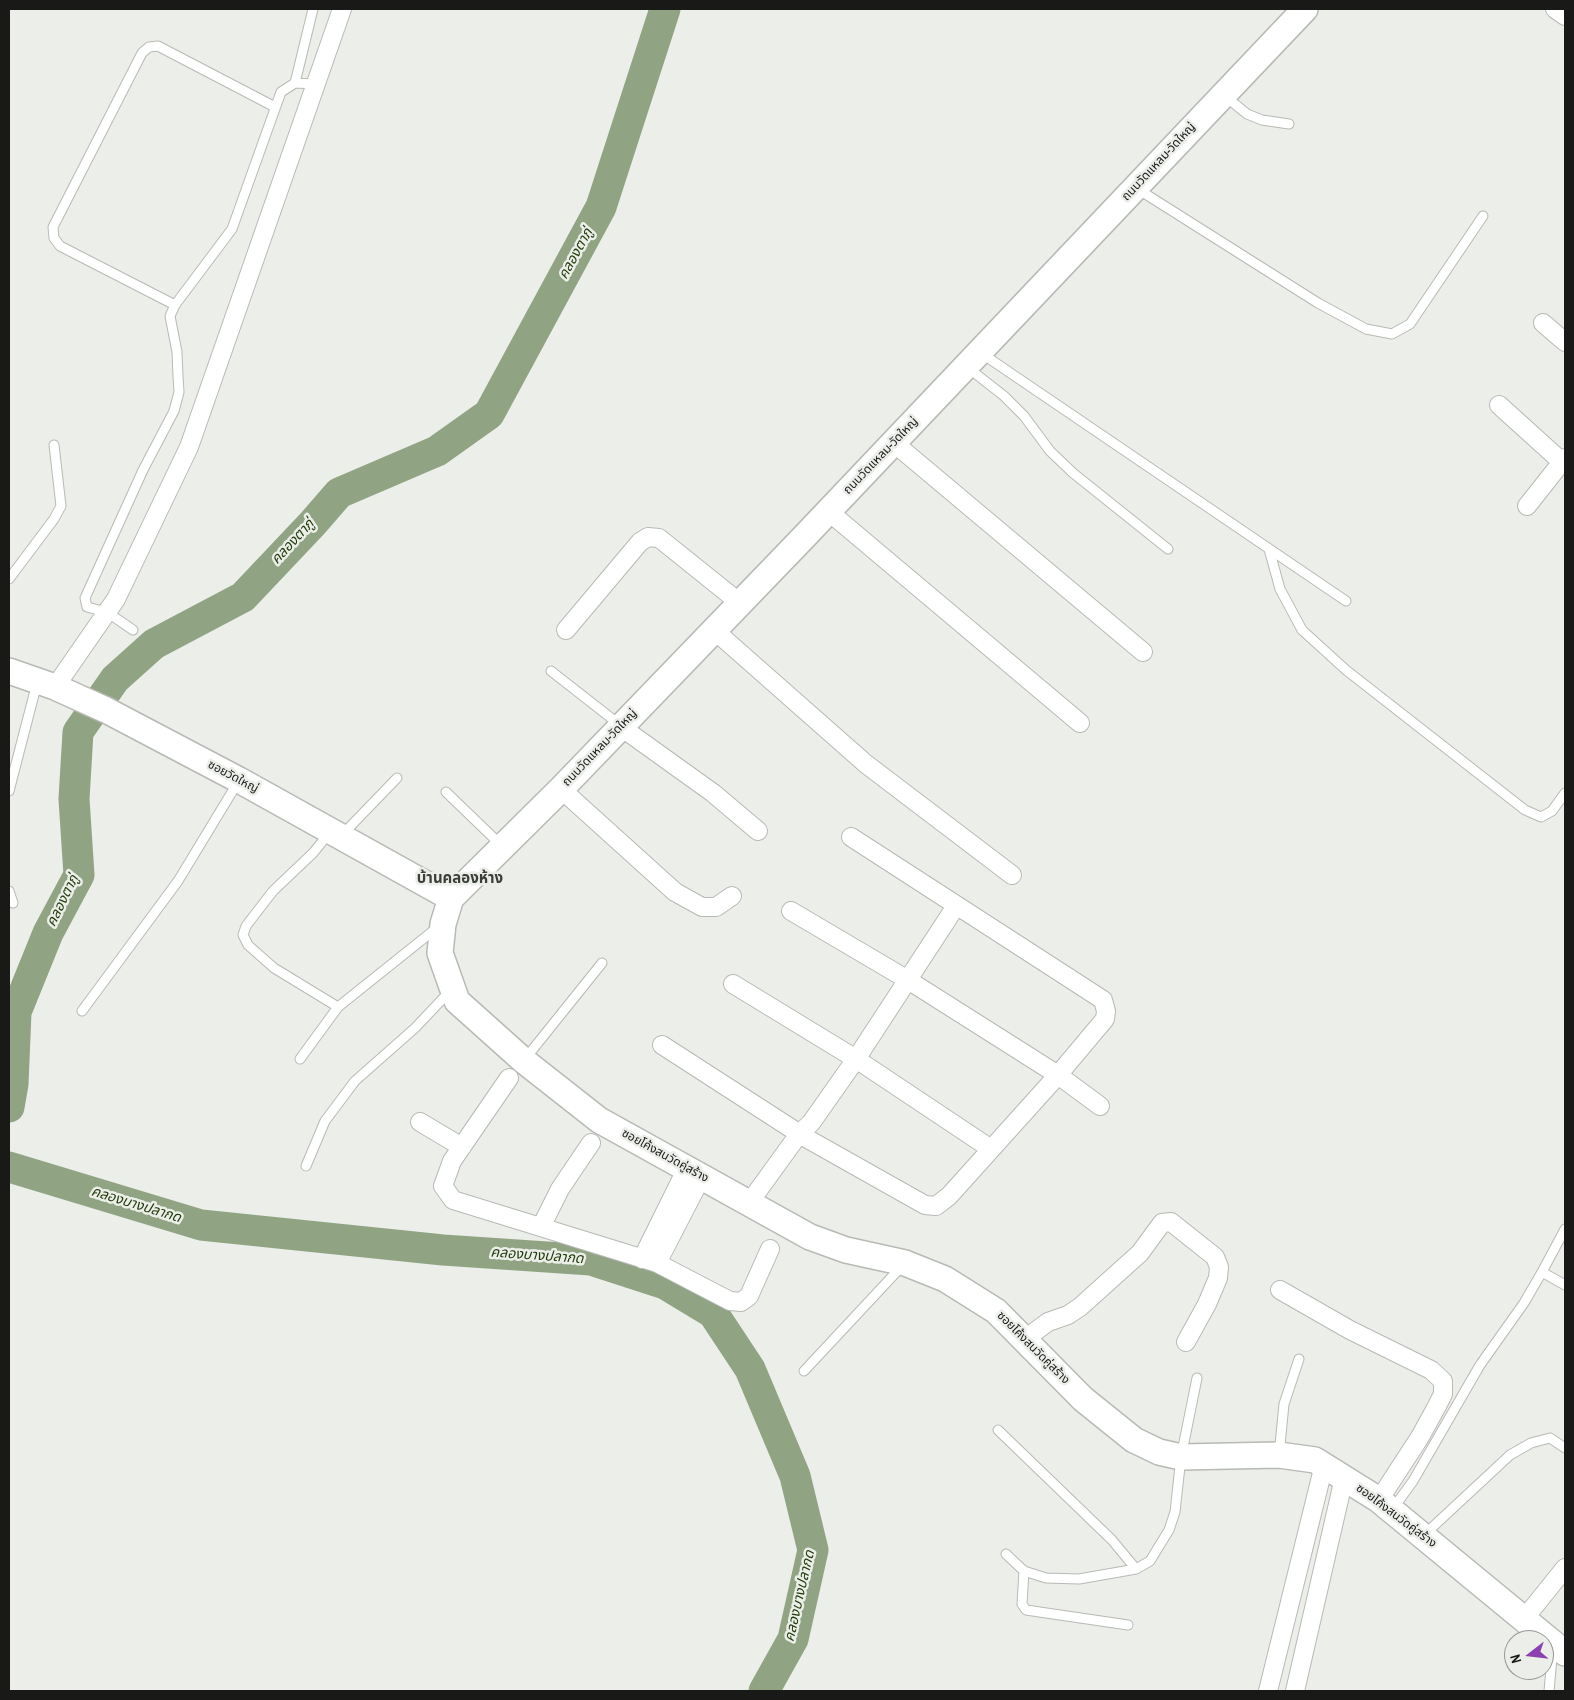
<!DOCTYPE html>
<html>
<head>
<meta charset="utf-8">
<style>
  body { margin:0 }
  #map { position:relative; width:1574px; height:1700px; overflow:hidden; background:#ebeee9; font-family:"Archivo Narrow",sans-serif }
  canvas { display:block }
  .frame { position:absolute; inset:0; border:10px solid #191a18; pointer-events:none }
  .north { position:absolute; left:1504px; top:1630px; width:50px; height:50px; box-sizing:border-box; background:#ebeee9; border:1px solid #979995; border-radius:50%; rotate:254deg; font-size:14px; font-weight:700; line-height:20px; text-align:center; color:#191a18 }
  .north::after { content:''; display:block; margin:auto; width:18px; height:22px; background:#8d40b1; clip-path:polygon(50% 0,100% 100%,50% 72%,0 100%) }
</style>
</head>
<body>
<div id="map">
<canvas width="1574" height="1700"></canvas>
<div class="frame"></div>
<div class="north">N</div>
</div>
<script>
const context = document.querySelector('canvas').getContext('2d');
context.lineJoin = 'round';
function poly(rows) {
  const path = new Path2D();
  for (const r of rows) {
    path.moveTo(r[0], r[1]);
    for (let i = 2; i < r.length; i += 2) path.lineTo(r[i], r[i + 1]);
  }
  return path;
}
function strokePath(path, color, width, dash) {
  context.strokeStyle = color;
  context.lineWidth = width;
  context.lineCap = dash ? 'butt' : 'round';
  context.setLineDash(dash || []);
  context.stroke(path);
}
function label(font, color, halo, rows, align = 'center') {
  context.font = font + ' "Archivo Narrow","Noto Sans Thai",sans-serif';
  context.lineWidth = 5;
  context.setLineDash([]);
  context.textBaseline = 'middle';
  context.strokeStyle = halo;
  context.fillStyle = color;
  for (const [text, x, y, turn = 0] of rows) {
    context.save();
    context.translate(x, y);
    context.rotate((+turn || 0) * Math.PI / 180);
    context.textAlign = isNaN(turn) ? turn : align;
    if (halo) context.strokeText(text, 0, 0);
    context.fillText(text, 0, 0);
    context.restore();
  }
}
strokePath(poly([
  [9,1107,13,1084,16,1012,48,933,79,875,74,799,78,732,115,679,154,644,243,597,313,523,339,493,437,451,489,414,601,207,665,9],
  [9,1167,201,1225,443,1250,591,1260,665,1284,713,1313,750,1369,795,1476,813,1550,793,1639,764,1691]
]), '#90a483', 31);
const lane = poly([
  [295,83,313,9],
  [1225,96,1247,114,1262,120,1289,124],
  [1136,188,1318,303,1366,329,1392,334,1410,324,1483,216],
  [175,305,60,246,54,238,53,227,142,53,149,47,158,46,275,107],
  [981,353,1346,601],
  [967,367,1004,396,1024,416,1050,451,1073,473,1168,549],
  [1269,549,1280,589,1302,630,1346,670,1525,810,1541,817,1552,811,1565,793],
  [9,579,54,519,61,506,54,445],
  [133,630,107,612,87,607,85,598,143,470,174,411,179,392,178,376,177,352,170,316,175,305,232,229,281,92,295,83,315,84],
  [551,671,620,725],
  [9,791,37,683],
  [446,792,502,846],
  [330,832,313,853,273,891,246,926,243,935,248,945,274,968,338,1007],
  [342,835,397,778],
  [9,891,13,903],
  [82,1011,178,881,238,782],
  [300,1059,338,1007,438,927],
  [525,1059,602,963],
  [306,1166,325,1121,355,1081,415,1028,450,991],
  [1542,1272,1565,1229],
  [804,1371,903,1265],
  [998,1430,1112,1540,1136,1569],
  [1279,1455,1284,1404,1299,1359],
  [1392,1510,1413,1481,1480,1365,1524,1303,1542,1272,1565,1285],
  [1424,1535,1510,1455,1531,1443,1550,1438,1565,1448],
  [1006,1554,1024,1571,1046,1578,1079,1579,1136,1569,1150,1561,1169,1530,1175,1512,1181,1457,1197,1378],
  [1024,1571,1022,1604,1026,1610,1128,1625],
  [1549,1691,1553,1647]
]);
const street = poly([
  [1555,9,1565,16],
  [1543,323,1565,342],
  [1499,405,1562,462],
  [894,443,1143,652],
  [1527,506,1565,458],
  [828,511,1080,723],
  [566,630,640,542,648,537,659,538,740,603],
  [714,630,866,764,1012,875],
  [55,687,116,599,189,447,342,9],
  [621,727,713,793,758,831],
  [561,789,675,892,702,907,716,907,732,896],
  [791,911,908,980,1058,1075,1100,1106],
  [733,984,856,1059,991,1149],
  [662,1045,806,1138,925,1205,936,1206,949,1196,1058,1075,1105,1019,1106,1011,1103,1000,851,837],
  [509,1078,452,1161,443,1186,453,1200,657,1263,730,1301,741,1302,749,1296,770,1249],
  [420,1122,462,1147],
  [749,1203,799,1134,811,1123,856,1059,956,906],
  [541,1227,560,1189,591,1143],
  [642,1259,687,1168],
  [657,1263,702,1176],
  [1280,1290,1350,1330,1431,1370,1443,1381,1443,1394,1437,1406,1420,1437,1379,1500],
  [1025,1339,1048,1322,1068,1315,1080,1307,1140,1253,1162,1223,1171,1222,1215,1257,1219,1267,1218,1278,1207,1304,1186,1342],
  [1524,1619,1565,1568],
  [1268,1691,1324,1465],
  [1295,1691,1344,1478]
]);
const secondary = poly([
  [1305,9,803,538,561,789,451,898,443,924,440,953,457,1001,524,1061,599,1120,810,1237,846,1250,905,1263,945,1279,996,1311,1083,1399,1134,1440,1159,1452,1181,1457,1279,1455,1315,1460,1379,1500,1565,1653],
  [9,671,55,687,106,710,239,780,451,898]
]);
strokePath(lane, '#b7bab5', 11);
strokePath(street, '#b7bab5', 20);
strokePath(secondary, '#b7bab5', 28);
strokePath(lane, '#fff', 9);
strokePath(street, '#fff', 18);
strokePath(secondary, '#fff', 25);
label('12px', '#191a18', '#ebeee9', [
  ["ถนนวัดแหลม-วัดใหญ่",1159,162,-47],
  ["ถนนวัดแหลม-วัดใหญ่",881,456,-46],
  ["ถนนวัดแหลม-วัดใหญ่",600,748,-46],
  ["ซอยวัดใหญ่",233,777,28],
  ["ซอยโค้งสนวัดคู่สร้าง",665,1156,29],
  ["ซอยโค้งสนวัดคู่สร้าง",1033,1348,45],
  ["ซอยโค้งสนวัดคู่สร้าง",1396,1516,37]
]);
label('italic 14px', '#203b08', '#ebeee9', [
  ["คลองตาภู่",576,254,-61],
  ["คลองตาภู่",293,542,-47],
  ["คลองตาภู่",63,901,-64],
  ["คลองบางปลากด",136,1205,17],
  ["คลองบางปลากด",537,1256,4],
  ["คลองบางปลากด",800,1596,-77]
]);
label('bold 15px', '#3b3e39', '#ebeee9', [
  ["บ้านคลองห้าง",460,879]
]);
</script>
</body>
</html>
